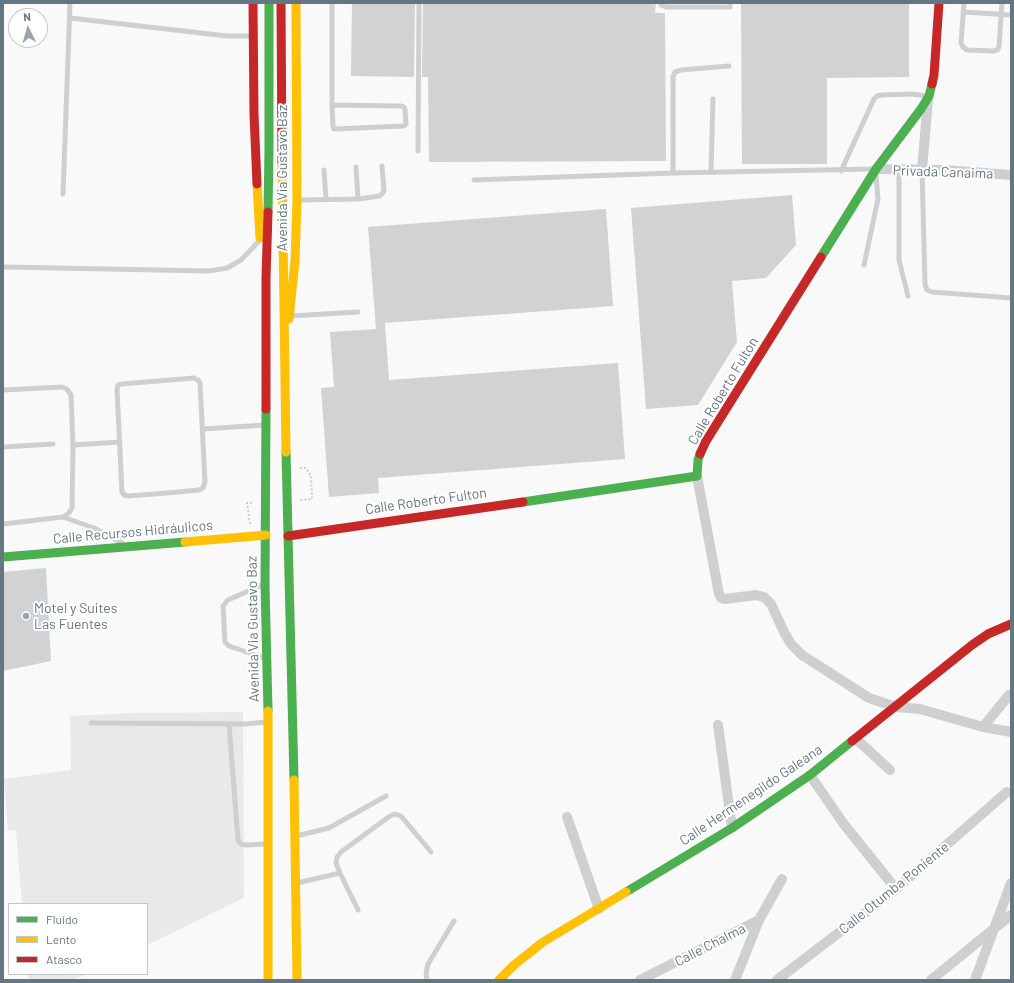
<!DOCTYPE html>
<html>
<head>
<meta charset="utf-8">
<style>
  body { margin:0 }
  #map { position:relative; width:1014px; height:983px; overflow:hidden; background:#f9f9f9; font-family:Barlow,sans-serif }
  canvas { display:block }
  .frame { position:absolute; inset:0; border:4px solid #657683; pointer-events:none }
  .legend { position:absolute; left:8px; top:903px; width:140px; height:72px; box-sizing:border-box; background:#fff; border:1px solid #c1c8cd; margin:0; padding:5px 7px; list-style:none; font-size:12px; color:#657683 }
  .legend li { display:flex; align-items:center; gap:8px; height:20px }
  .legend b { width:20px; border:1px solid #c1c8cd }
  .north { position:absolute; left:8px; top:8px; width:40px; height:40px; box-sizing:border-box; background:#fff; border:1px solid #c1c8cd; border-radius:50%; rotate:355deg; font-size:11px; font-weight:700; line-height:16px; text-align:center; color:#657683 }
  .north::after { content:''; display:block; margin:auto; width:14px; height:18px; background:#99a4ac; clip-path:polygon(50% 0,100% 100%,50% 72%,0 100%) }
</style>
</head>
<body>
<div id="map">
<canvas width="1014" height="983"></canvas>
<div class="frame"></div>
<ul class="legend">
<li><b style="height:5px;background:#4caf50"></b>Fluido</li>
<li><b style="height:5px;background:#ffc107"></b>Lento</li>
<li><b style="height:5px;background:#c62828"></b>Atasco</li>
</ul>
<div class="north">N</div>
</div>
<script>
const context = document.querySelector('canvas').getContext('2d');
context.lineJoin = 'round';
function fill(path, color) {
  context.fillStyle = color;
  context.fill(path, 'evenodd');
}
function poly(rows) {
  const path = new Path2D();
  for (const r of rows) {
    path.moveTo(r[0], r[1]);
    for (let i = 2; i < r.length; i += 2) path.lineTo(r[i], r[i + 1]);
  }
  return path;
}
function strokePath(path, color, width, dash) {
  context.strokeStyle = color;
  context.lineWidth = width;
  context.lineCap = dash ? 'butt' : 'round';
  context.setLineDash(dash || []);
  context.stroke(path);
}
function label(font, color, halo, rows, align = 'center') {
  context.font = font + ' Barlow,sans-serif';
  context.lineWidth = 4;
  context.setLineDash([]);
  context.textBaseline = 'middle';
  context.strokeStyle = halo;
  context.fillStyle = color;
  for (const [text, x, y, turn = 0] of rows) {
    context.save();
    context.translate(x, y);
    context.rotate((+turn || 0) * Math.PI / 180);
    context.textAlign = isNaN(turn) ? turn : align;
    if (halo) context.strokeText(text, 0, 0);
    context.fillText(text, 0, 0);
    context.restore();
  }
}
fill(poly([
  [243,712,244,898,147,945,147,904,22,904,16,831,8,830,4,779,71,770,70,716,132,713],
  [28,974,86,974,73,980,29,980]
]), '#e8e9e9');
fill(poly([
  [352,3,415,3,414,77,351,76],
  [423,3,656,3,655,13,665,13,666,161,429,162,428,77,422,77],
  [741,3,909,3,909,77,827,78,827,164,742,164],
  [792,195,796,245,766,278,732,281,737,342,698,405,646,409,631,208],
  [606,209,613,306,385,323,389,380,618,363,625,459,378,478,379,493,329,497,321,388,334,387,330,332,376,329,368,227],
  [46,568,51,661,3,671,3,572]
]), '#d0d2d3');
strokePath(poly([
  [300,468,306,468,311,476,312,499,300,500],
  [250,524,247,503,254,503]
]), '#cbcccd', 2, [2, 2]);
strokePath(poly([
  [332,3,332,105],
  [661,3,661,5,666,7,730,7,730,3],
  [964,3,961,43,963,47,967,50,993,51,997,50,999,47,1002,3],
  [963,12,1011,15],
  [70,18,227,36,252,36],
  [729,66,681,70,675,72,673,77,673,173,872,169],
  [332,105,401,106,404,107,405,110,406,124,404,126,334,129,333,127,332,105],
  [418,151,419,3],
  [356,167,358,199],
  [899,169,899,260,908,296],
  [324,170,326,200],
  [922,170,925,284,927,290,932,292,1011,298],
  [841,171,874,99,877,96,882,95,911,94,927,96],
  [711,172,713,99],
  [474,180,673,173],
  [63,194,70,3],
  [299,200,358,199,380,196,384,191,382,166],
  [864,265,878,199,876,176],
  [5,267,209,271,227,268,241,260,260,240],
  [290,316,358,312],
  [194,378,198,380,200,383,205,482,203,488,199,490,167,493,128,496,124,495,122,492,117,389,118,385,121,384,194,378],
  [3,390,62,387,67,389,71,395,73,445,120,442],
  [203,429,265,425],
  [3,447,53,444],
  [63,517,94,528,122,543],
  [3,524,63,517,69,513,72,508,73,445],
  [262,585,228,600,223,606,225,642,229,646,264,658],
  [91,723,246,724,266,722],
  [229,724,238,840,241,844,246,845,266,844],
  [296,836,329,828,386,796],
  [297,883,340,873],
  [358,910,340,873,336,863,337,857,341,852,390,816,395,814,401,816,431,852],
  [427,980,426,973,428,964,454,921]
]), '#cecfd0', 5);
strokePath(poly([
  [876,169,945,170,1011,175],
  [922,170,928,100],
  [697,476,719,594,721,598,725,599,756,595,764,597,771,604,784,632,791,644,802,655,869,698,896,707,920,709,983,727,1011,732],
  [718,725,732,828],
  [983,727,1009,695],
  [856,739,890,770],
  [810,775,843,823,896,889],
  [567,817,599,909],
  [640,980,759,920],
  [735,980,759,920,782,879],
  [777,980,896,889,1007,792],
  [931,980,1011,915],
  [975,980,1011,883]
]), '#cecfd0', 10);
strokePath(poly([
  [268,212,269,150,269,3],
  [821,257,876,169,921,109,929,96,932,84],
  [266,409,265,584,268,711],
  [286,452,294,780],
  [523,502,697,476,698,460,700,454],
  [3,557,185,542],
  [626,892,732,828,810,775,852,741]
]), '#4caf50', 9);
strokePath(poly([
  [282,163,286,452],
  [257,184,260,238],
  [289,319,295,261,297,200,296,3],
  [185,542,266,535],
  [268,711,268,980],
  [294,780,297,980],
  [499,980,514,965,543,942,626,892]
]), '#ffc107', 9);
strokePath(poly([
  [253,3,254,114,257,184],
  [281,3,282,163],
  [932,84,934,75,939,3],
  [266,409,266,278,268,212],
  [700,454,706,441,821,257],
  [288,536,523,502],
  [852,741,972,645,988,634,1011,624]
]), '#c62828', 9);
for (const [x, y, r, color] of [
  [26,616,4,"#99a4ac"]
]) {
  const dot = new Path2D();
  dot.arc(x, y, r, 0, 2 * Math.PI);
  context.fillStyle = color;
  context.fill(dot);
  strokePath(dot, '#fff', 1.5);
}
label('14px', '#657683', '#fff', [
  ["Privada Canaima",943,172,2],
  ["Avenida Via Gustavo Baz",282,178,-90],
  ["Calle Roberto Fulton",723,391,-59],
  ["Calle Roberto Fulton",426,501,-8],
  ["Calle Recursos Hidráulicos",133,532,-5],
  ["Avenida Via Gustavo Baz",253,629,-91],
  ["Calle Hermenegildo Galeana",751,795,-34],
  ["Calle Otumba Poniente",894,888,-39],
  ["Calle Chalma",710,945,-27]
]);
label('14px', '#657683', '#fff', [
  ["Motel y Suites",34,608],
  ["Las Fuentes",34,624]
], 'left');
</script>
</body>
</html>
